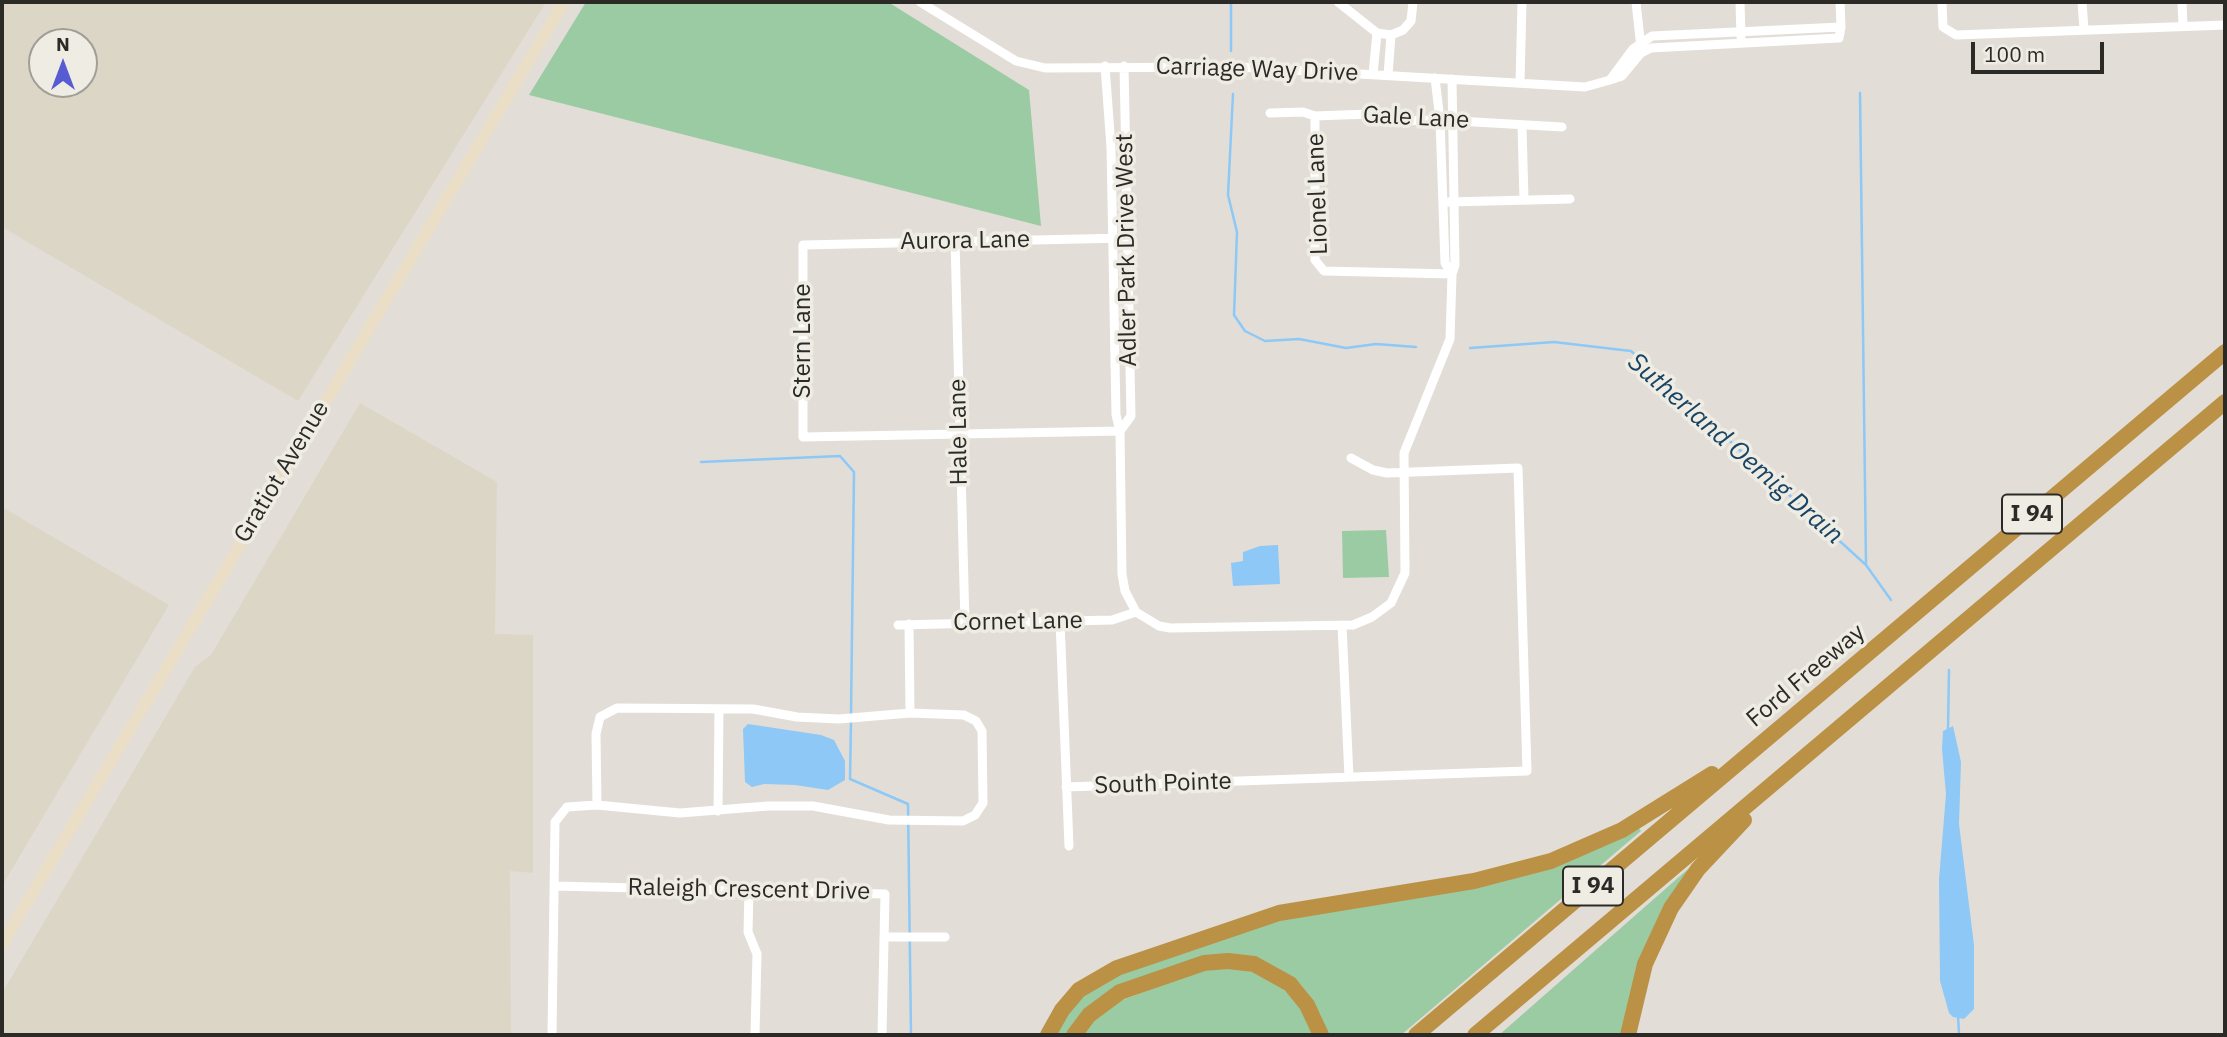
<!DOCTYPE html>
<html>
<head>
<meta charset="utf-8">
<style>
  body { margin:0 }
  #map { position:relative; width:2227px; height:1037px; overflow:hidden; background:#e2ded7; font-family:"IBM Plex Sans",sans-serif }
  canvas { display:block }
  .frame { position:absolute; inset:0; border:4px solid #2b2a27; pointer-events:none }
  .north { position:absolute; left:28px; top:28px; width:70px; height:70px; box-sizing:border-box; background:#efece4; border:2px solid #a19e98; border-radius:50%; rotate:0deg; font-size:19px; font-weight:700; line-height:28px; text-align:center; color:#2b2a27 }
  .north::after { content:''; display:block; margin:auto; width:24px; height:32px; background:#575cd3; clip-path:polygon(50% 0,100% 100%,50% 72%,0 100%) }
  .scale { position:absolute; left:1971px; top:42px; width:133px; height:32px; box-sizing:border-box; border:4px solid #2b2a27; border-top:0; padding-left:9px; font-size:21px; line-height:24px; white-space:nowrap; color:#2b2a27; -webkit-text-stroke:5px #efece4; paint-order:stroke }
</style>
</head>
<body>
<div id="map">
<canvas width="2227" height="1037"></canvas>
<div class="frame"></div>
<div class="north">N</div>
<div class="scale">100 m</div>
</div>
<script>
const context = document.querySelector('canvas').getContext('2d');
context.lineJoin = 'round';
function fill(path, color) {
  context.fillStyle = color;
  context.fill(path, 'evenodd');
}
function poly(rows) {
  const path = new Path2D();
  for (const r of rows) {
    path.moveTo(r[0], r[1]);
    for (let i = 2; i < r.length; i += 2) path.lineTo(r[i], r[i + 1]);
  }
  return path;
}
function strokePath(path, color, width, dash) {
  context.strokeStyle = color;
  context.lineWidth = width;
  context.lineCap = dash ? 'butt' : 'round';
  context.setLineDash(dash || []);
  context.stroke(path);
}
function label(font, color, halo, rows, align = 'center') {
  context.font = font + ' "IBM Plex Sans",sans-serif';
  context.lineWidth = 7;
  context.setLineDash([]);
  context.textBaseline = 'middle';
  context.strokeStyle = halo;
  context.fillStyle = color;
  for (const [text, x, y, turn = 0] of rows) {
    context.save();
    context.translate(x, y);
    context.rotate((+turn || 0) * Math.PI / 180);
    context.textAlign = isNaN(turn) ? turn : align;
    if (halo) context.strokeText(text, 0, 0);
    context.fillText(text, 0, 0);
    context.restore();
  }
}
fill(poly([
  [2,2,546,2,298,401,2,227],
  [42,42,84,42,84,84,42,84],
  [360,403,497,482,495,634,533,635,533,873,510,871,511,1035,2,1035,2,993,195,667,211,655],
  [2,507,169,605,2,886]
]), '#dcd6c7');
fill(poly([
  [586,2,888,2,1029,90,1041,226,529,95],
  [1386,530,1389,577,1343,578,1342,531],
  [1639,828,1641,831,1401,1035,1328,1035,1320,1014,1301,985,1261,960,1119,986,1086,1008,1067,1035,1054,1035,1078,999,1107,978,1259,924,1467,888],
  [1688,869,1639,963,1622,1035,1499,1035],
  [1232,968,1258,973,1280,985,1299,1005,1313,1035,1083,1035,1097,1016,1119,1001,1202,971]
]), '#9bcba3');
fill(poly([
  [1278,545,1280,584,1233,586,1231,563,1243,561,1243,552,1260,546],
  [748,724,821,735,834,740,845,761,845,780,828,790,795,785,764,784,752,787,745,782,743,729],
  [1953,726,1961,762,1959,824,1974,945,1974,1009,1964,1019,1953,1017,1949,1013,1940,981,1939,879,1946,794,1942,749,1943,731]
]), '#8dc8f7');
strokePath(poly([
  [1231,2,1231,51],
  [1860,93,1866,565],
  [1233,94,1228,195,1237,232,1234,315,1245,331,1265,341,1299,339,1346,348,1376,344,1416,347],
  [1470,348,1554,342,1631,351,1866,565,1891,600],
  [701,462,840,456,854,472,851,714],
  [851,721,850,779,908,804,911,1035],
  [1948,730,1949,670],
  [1958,1016,1959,1033]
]), '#8dc8f7', 2.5);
strokePath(poly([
  [920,2,1016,61,1045,68,1238,67,1585,87,1610,80],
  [1338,2,1377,33,1391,35,1403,30,1411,21,1413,2],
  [1636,2,1641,48],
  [1740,2,1741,37],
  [1840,2,1841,27],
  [1942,2,1943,27,1956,35,2225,25],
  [2082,2,2084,29],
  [2182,2,2183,26],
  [1841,27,1839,38,1651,48,1641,53,1622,76,1610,80,1633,49,1652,36,1841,27],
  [1105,66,1111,147,1116,415,1120,431,1131,416,1124,66],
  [1373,74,1377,33],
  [1388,75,1391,35],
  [1435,78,1440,120,1445,263,1452,274,1455,265,1452,79],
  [1520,82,1522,2],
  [1270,113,1303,112,1315,116,1369,114,1386,121,1440,120,1562,127],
  [1522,126,1524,200],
  [1448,202,1570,199],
  [1126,238,803,245,803,437,1120,431,1122,574,1125,591,1136,612,1159,626,1170,628,1353,625,1372,617,1391,603,1405,573,1404,453,1450,339,1452,274,1324,271,1315,260,1315,116],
  [955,241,965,623],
  [1060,621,1069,846],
  [898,625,1112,620,1136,612],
  [1342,625,1349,777],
  [1066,787,1527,771,1518,468,1387,473,1373,470,1351,458],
  [597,805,680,813,768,806,813,806,889,820,963,821,975,815,983,803,982,731,976,721,964,715,910,713],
  [718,811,719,709],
  [555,886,885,894,882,1035],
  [749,890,748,932,757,954,755,1035],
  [884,937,945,937],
  [552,1035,555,822,567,807,597,805,596,734,600,717,617,708,753,709,797,717,839,719,910,713,909,624]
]), '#fff', 9);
strokePath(poly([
  [2,944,564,2]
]), '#ebdec7', 12);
strokePath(poly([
  [1048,1035,1062,1010,1079,990,1117,968,1279,913,1474,881,1551,861,1622,830,1712,774],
  [1074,1035,1089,1015,1120,992,1204,963,1228,961,1254,964,1290,984,1307,1005,1321,1035],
  [1416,1035,2225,352],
  [1475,1035,2225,402],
  [1628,1035,1645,964,1671,908,1698,869,1744,820]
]), '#bb9245', 16);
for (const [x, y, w] of [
  [2032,514,60],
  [1593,886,60]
]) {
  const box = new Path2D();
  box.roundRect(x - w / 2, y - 19.5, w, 39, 5);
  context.fillStyle = '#efece4';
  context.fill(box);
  strokePath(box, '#2b2a27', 2);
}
label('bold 23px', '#2b2a27', null, [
  ["I 94",2032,514],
  ["I 94",1593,886]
]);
label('24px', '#2b2a27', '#efece4', [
  ["Carriage Way Drive",1257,70,2],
  ["Gale Lane",1416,118,3],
  ["Lionel Lane",1318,194,-92],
  ["Aurora Lane",965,241,-1],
  ["Adler Park Drive West",1127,250,-91],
  ["Stern Lane",803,341,-90],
  ["Hale Lane",959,432,-91],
  ["Gratiot Avenue",282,472,-59],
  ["Cornet Lane",1018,622,-1],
  ["Ford Freeway",1806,676,-40],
  ["South Pointe",1163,784,-2],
  ["Raleigh Crescent Drive",749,890,1]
]);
label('italic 26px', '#194464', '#efece4', [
  ["Sutherland Oemig Drain",1735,449,41]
]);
</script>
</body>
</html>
